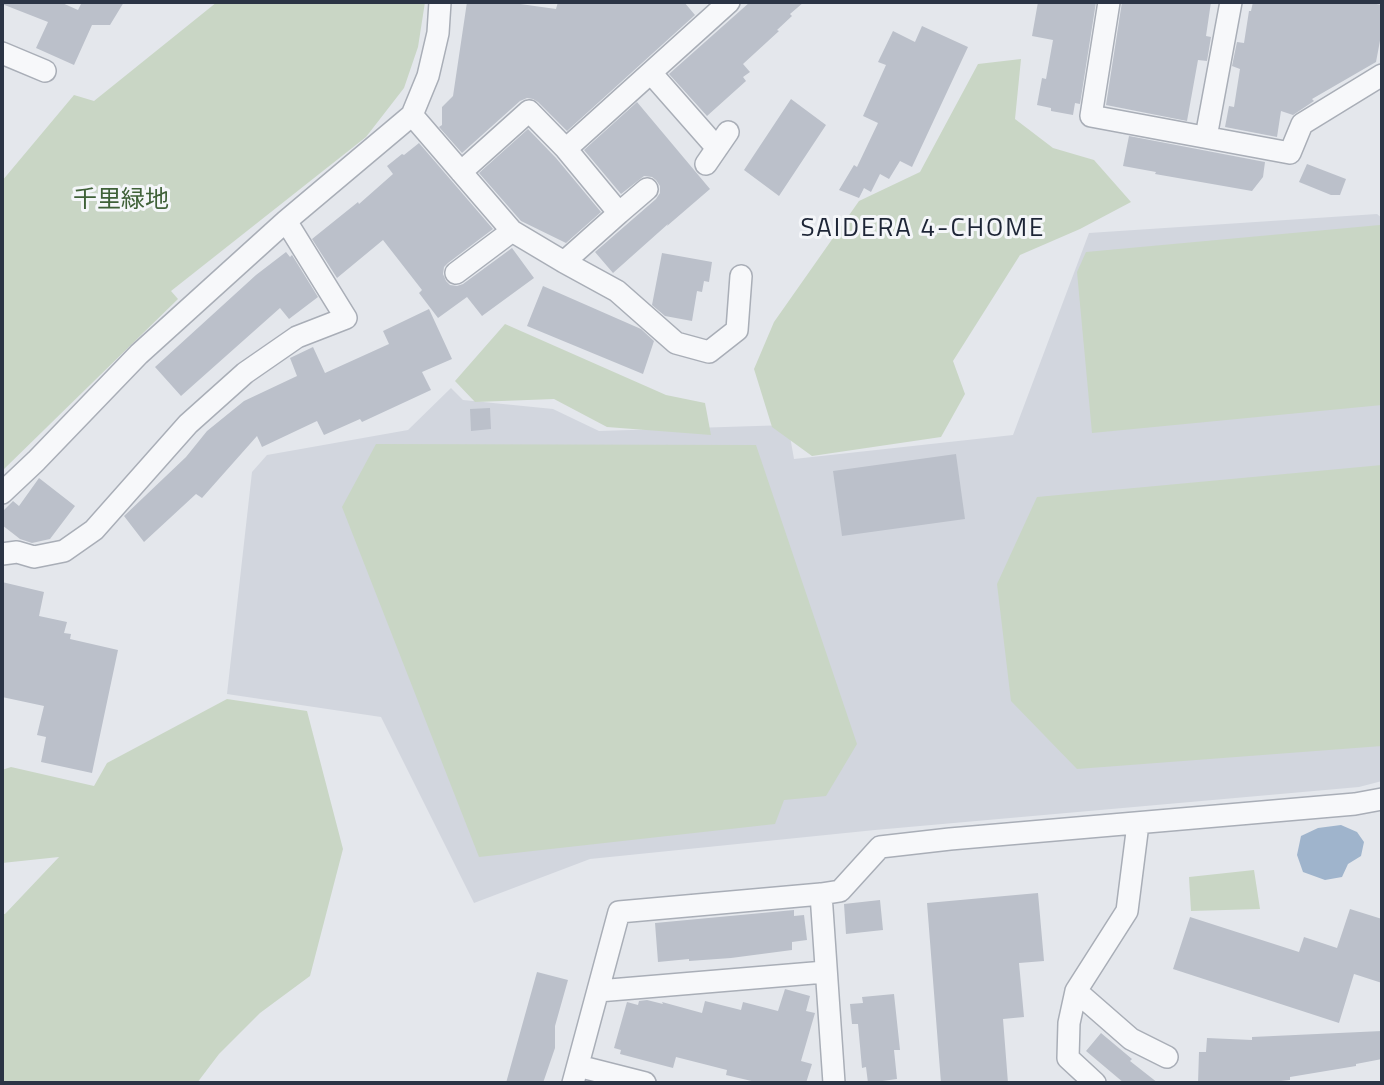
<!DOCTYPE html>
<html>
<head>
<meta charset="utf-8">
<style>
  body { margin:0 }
  #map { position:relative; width:1384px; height:1085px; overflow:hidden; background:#e4e7ec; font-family:"Titillium Web",sans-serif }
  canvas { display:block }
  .frame { position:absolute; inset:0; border:4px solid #2b3445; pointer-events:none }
</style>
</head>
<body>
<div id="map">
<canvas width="1384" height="1085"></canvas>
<div class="frame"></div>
</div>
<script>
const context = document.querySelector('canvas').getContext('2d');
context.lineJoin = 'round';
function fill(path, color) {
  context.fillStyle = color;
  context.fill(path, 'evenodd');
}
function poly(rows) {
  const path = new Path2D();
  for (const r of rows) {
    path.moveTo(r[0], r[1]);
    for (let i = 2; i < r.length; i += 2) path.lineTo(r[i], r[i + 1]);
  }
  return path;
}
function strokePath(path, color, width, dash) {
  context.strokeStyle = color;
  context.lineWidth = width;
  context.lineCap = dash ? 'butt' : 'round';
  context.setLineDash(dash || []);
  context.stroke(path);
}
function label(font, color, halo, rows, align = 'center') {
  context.font = font + ' "Titillium Web","Noto Sans JP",sans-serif';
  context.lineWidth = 6;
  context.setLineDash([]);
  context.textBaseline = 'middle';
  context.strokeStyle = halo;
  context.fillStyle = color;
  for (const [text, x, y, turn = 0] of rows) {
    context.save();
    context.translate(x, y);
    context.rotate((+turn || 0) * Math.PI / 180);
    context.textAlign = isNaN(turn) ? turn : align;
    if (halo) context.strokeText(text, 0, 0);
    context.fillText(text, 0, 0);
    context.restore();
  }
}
fill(poly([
  [1377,214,1382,218,1382,781,1359,787,875,830,590,859,474,903,381,717,227,694,252,472,267,455,408,430,451,388,463,400,553,409,599,431,788,425,794,459,1013,435,1089,233]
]), '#d2d6de');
fill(poly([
  [217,2,425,2,418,47,404,88,366,137,171,291,178,299,2,471,2,181,74,95,94,101],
  [1021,59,1015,119,1053,148,1094,160,1131,202,1080,229,1020,255,953,361,965,394,941,437,812,456,772,427,754,369,774,322,859,201,920,172,978,64],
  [1380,225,1382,253,1382,405,1092,433,1077,272,1086,252],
  [505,324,666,395,705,403,711,435,607,427,554,399,475,402,455,381],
  [376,444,756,445,857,744,826,796,784,800,775,824,479,857,342,507],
  [1382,465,1382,746,1077,769,1011,701,997,584,1037,497],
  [227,699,307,711,343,849,310,976,260,1013,219,1054,197,1083,2,1083,2,914,5,914,59,857,2,863,2,770,11,767,94,786,107,763],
  [1254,870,1260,909,1191,911,1189,877]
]), '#c9d6c5');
fill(poly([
  [1341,825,1357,832,1364,842,1361,856,1348,864,1342,877,1325,880,1303,872,1297,855,1301,836,1318,828]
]), '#9fb4cc');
fill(poly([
  [2,2,60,2,78,10,82,2,124,2,110,25,92,25,74,65,36,48,48,22,2,4],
  [467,2,506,2,556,9,558,2,684,2,695,15,567,131,538,102,533,99,527,98,520,101,462,153,439,127,442,125,442,107,453,96],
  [750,2,804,2,790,14,792,16,777,30,779,31,743,64,750,72,743,77,746,81,707,116,669,74],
  [1038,2,1096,2,1080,104,1075,103,1073,115,1051,111,1051,108,1037,105,1042,78,1046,79,1053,40,1032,36],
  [1122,2,1211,2,1206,36,1211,37,1207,61,1198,60,1187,121,1106,105],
  [1253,2,1365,2,1382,5,1382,30,1376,62,1312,99,1314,101,1293,115,1281,111,1277,137,1225,127,1229,106,1234,107,1240,69,1232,66,1237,42,1244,43,1249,11,1251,11],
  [922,26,968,47,912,167,900,161,889,179,880,174,871,192,864,188,859,198,839,190,854,165,857,167,878,123,863,116,886,65,878,62,893,31,915,42],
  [791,99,826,125,779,196,744,170],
  [637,102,710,189,667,226,668,224,613,273,595,252,656,199,660,193,660,186,656,180,652,177,644,176,621,194,584,150],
  [528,129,556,158,601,212,566,243,521,221,479,173],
  [1129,136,1265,162,1263,177,1252,191,1155,174,1156,172,1123,166],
  [419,143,493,229,448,263,444,267,443,274,446,281,450,285,457,286,463,284,512,248,534,278,482,316,467,297,438,318,419,293,422,290,383,240,337,278,312,239,358,202,359,204,393,174,387,166,402,154,404,155],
  [1307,164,1346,179,1340,195,1331,195,1299,182],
  [286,252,290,257,292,255,318,297,289,319,280,308,181,396,155,367,256,275],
  [662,253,712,262,709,282,704,281,702,292,697,291,692,321,665,316,652,305],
  [543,286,641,329,654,341,643,374,527,326],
  [429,309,452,359,422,372,431,390,362,422,360,419,324,435,317,421,262,447,257,436,202,498,196,494,144,542,124,516,186,457,207,431,244,401,297,376,290,358,313,347,325,373,389,344,383,331],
  [490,408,491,429,471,431,470,409],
  [956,454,965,519,842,536,833,471],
  [39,478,75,506,50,539,32,543,20,539,2,525,2,512,13,501,19,506],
  [2,582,44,592,39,616,67,622,64,633,71,634,70,639,118,650,92,773,41,762,46,737,37,735,44,706,2,697],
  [1038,893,1044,961,1019,963,1024,1017,1003,1019,1008,1083,941,1083,927,903],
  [880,900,883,930,846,934,844,904],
  [1350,909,1382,919,1382,983,1354,974,1339,1023,1173,969,1190,917,1299,952,1304,937,1337,948],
  [794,910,794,916,804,915,807,940,792,942,792,950,731,958,689,961,689,959,658,962,655,923],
  [537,972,568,980,555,1026,555,1048,543,1083,506,1083],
  [785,989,810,996,806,1011,815,1013,801,1061,812,1064,806,1083,760,1083,726,1075,727,1070,676,1057,673,1068,620,1054,621,1050,614,1048,627,1002,638,1005,639,1001,647,1000,663,1004,662,1002,702,1013,705,1001,741,1010,743,1002,778,1011],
  [894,994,900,1050,894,1050,897,1079,868,1083,866,1067,862,1068,858,1024,852,1024,850,1004,863,1003,862,997],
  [1382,1031,1382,1059,1356,1064,1356,1066,1290,1077,1290,1080,1281,1081,1281,1083,1198,1083,1199,1052,1206,1052,1207,1038,1252,1040,1252,1037],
  [1101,1033,1132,1059,1130,1061,1158,1083,1124,1083,1086,1051]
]), '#bbc0ca');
const minor = poly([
  [1109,2,1091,116,1290,153,1302,124,1382,75],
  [2,53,45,71],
  [651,73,717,148],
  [412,115,512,231,564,262,617,291,676,343,709,352,737,330,741,276],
  [1206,137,1231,2],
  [566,149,729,2],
  [706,164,728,132],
  [461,172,529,111,566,149,619,213,564,262],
  [619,213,647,189],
  [456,273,512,231],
  [2,493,36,461,139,354,286,221,412,115,428,76,438,33,440,2],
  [2,554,17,552,34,557,64,551,94,530,188,424,245,373,297,337,346,318,286,221],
  [1138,824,1127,911,1076,991,1131,1039,1167,1057],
  [821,894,834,1083],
  [598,991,825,972],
  [1076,991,1069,1023,1068,1058,1095,1083],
  [578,1066,645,1083],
  [573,1083,619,912,821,894,840,891,880,847,950,839,1355,804,1382,799]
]);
strokePath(minor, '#a9aeb7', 24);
strokePath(minor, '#f7f8fa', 21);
label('24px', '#3f6138', '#f4f6f9', [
  ["千里緑地",121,201]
]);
context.letterSpacing = '2px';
label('26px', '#1d2536', '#f4f6f9', [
  ["SAIDERA 4-CHOME",923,230]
]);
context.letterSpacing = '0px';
</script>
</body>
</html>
